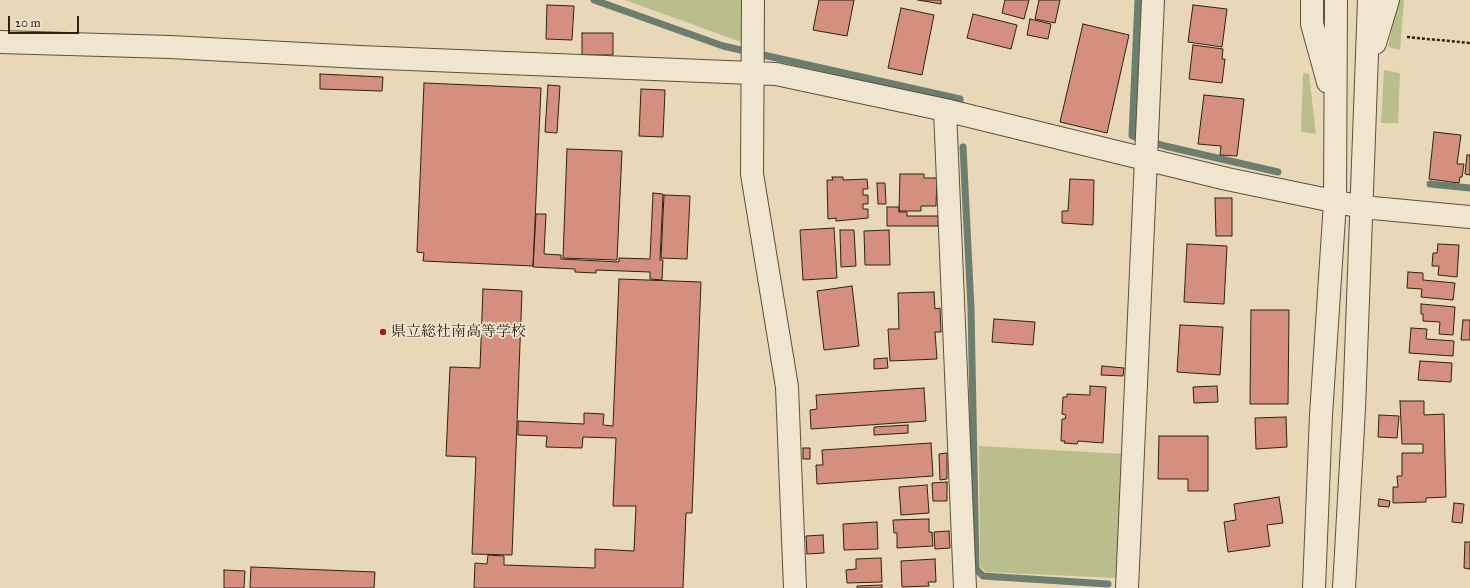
<!DOCTYPE html>
<html>
<head>
<meta charset="utf-8">
<style>
  body { margin:0 }
  #map { position:relative; width:1470px; height:588px; overflow:hidden; background:#e8d8b7; font-family:"IM FELL Great Primer",serif }
  canvas { display:block }
  .scale { position:absolute; left:8px; top:16px; width:71px; height:18px; box-sizing:border-box; border:2px solid #2e2212; border-top:0; padding-left:5px; font-size:12px; line-height:14px; white-space:nowrap; color:#2e2212; -webkit-text-stroke:3px #f0e6d0; paint-order:stroke }
</style>
</head>
<body>
<div id="map">
<canvas width="1470" height="588"></canvas>
<div class="scale">20 m</div>
</div>
<script>
const context = document.querySelector('canvas').getContext('2d');
context.lineJoin = 'round';
function fill(path, color) {
  context.fillStyle = color;
  context.fill(path, 'evenodd');
}
function poly(rows) {
  const path = new Path2D();
  for (const r of rows) {
    path.moveTo(r[0], r[1]);
    for (let i = 2; i < r.length; i += 2) path.lineTo(r[i], r[i + 1]);
  }
  return path;
}
function strokePath(path, color, width, dash) {
  context.strokeStyle = color;
  context.lineWidth = width;
  context.lineCap = dash ? 'butt' : 'round';
  context.setLineDash(dash || []);
  context.stroke(path);
}
function label(font, color, halo, rows, align = 'center') {
  context.font = font + ' "IM FELL Great Primer","Noto Serif JP",serif';
  context.lineWidth = 3.5;
  context.setLineDash([]);
  context.textBaseline = 'middle';
  context.strokeStyle = halo;
  context.fillStyle = color;
  for (const [text, x, y, turn = 0] of rows) {
    context.save();
    context.translate(x, y);
    context.rotate((+turn || 0) * Math.PI / 180);
    context.textAlign = isNaN(turn) ? turn : align;
    if (halo) context.strokeText(text, 0, 0);
    context.fillText(text, 0, 0);
    context.restore();
  }
}
fill(poly([
  [625,0,744,0,744,43],
  [1398,0,1404,0,1400,50,1388,47],
  [1384,70,1400,73,1398,123,1381,123],
  [1303,73,1309,74,1316,134,1301,132],
  [979,446,1124,454,1119,575,1115,578,986,572,980,566]
]), '#babe8c');
strokePath(poly([
  [594,0,723,46,960,99,960,101],
  [1138,0,1132,136,1165,146,1278,172],
  [963,147,971,308,976,569,983,576,1108,584],
  [1430,184,1470,188]
]), '#6d7d70', 7);
const building = poly([
  [819,0,854,0,847,36,813,30,819,0],
  [918,0,941,0,941,4,918,0],
  [1005,0,1029,0,1024,19,1002,13,1005,0],
  [1039,0,1060,0,1055,23,1035,19,1039,0],
  [547,5,574,6,572,40,546,39,547,5],
  [1193,5,1227,9,1222,47,1188,42,1193,5],
  [901,8,934,15,922,75,888,68,901,8],
  [973,14,1017,25,1011,49,967,38,973,14],
  [1030,19,1051,24,1048,39,1027,35,1030,19],
  [1083,24,1129,35,1107,133,1060,122,1083,24],
  [582,33,613,33,613,55,582,55,582,33],
  [1193,45,1223,49,1222,59,1225,59,1222,83,1189,79,1193,45],
  [320,74,383,77,382,91,320,89,320,74],
  [424,83,541,88,533,266,423,261,424,253,417,252,424,83],
  [548,85,560,86,557,133,545,132,548,85],
  [641,89,665,90,663,137,639,136,641,89],
  [1204,95,1244,99,1237,156,1220,155,1221,146,1198,144,1204,95],
  [1434,132,1461,135,1457,164,1464,164,1462,177,1460,177,1459,183,1429,179,1434,132],
  [567,149,622,151,617,260,563,258,567,149],
  [1467,155,1470,155,1470,175,1465,174,1467,155],
  [900,174,924,174,924,178,937,178,936,206,921,206,921,211,899,211,900,174],
  [832,177,843,177,843,180,867,179,868,189,863,189,863,195,868,195,868,204,863,204,863,209,868,209,868,218,836,221,836,218,828,219,827,180,833,180,832,177],
  [1070,179,1094,180,1093,225,1062,223,1062,211,1068,211,1070,179],
  [877,183,885,183,886,204,878,204,877,183],
  [653,193,663,194,660,260,663,260,662,280,650,279,650,272,596,270,596,273,575,272,575,269,533,267,536,214,546,214,544,254,561,255,561,259,619,262,619,258,650,259,653,193],
  [664,195,690,196,687,259,661,258,664,195],
  [1215,198,1232,198,1232,236,1216,236,1215,198],
  [887,207,899,207,899,212,907,212,907,216,938,216,938,226,887,226,887,207],
  [834,228,837,278,803,280,800,230,834,228],
  [840,230,854,230,856,266,841,267,840,230],
  [889,230,890,265,865,265,864,231,889,230],
  [1187,244,1227,246,1224,304,1184,302,1187,244],
  [1438,244,1459,245,1457,277,1438,275,1439,266,1432,266,1433,253,1437,253,1438,244],
  [1408,272,1423,273,1423,280,1455,283,1453,300,1421,297,1422,289,1407,288,1408,272],
  [619,279,701,282,692,513,686,513,683,588,474,588,475,563,487,564,488,555,504,556,504,565,595,568,595,549,634,551,636,506,613,506,616,438,583,437,582,448,546,447,547,436,518,435,518,421,584,424,584,413,604,414,603,425,613,426,619,279],
  [852,286,859,346,824,350,817,291,852,286],
  [483,289,522,291,512,555,472,554,476,457,446,456,450,367,480,368,483,289],
  [934,292,935,309,940,308,941,332,935,332,937,359,890,361,888,329,899,329,898,293,934,292],
  [1421,304,1455,307,1453,335,1439,334,1440,322,1423,321,1423,314,1421,314,1421,304],
  [1251,310,1289,310,1288,404,1250,404,1251,310],
  [994,319,1035,322,1033,345,992,342,994,319],
  [1463,320,1470,320,1470,340,1461,340,1463,320],
  [1180,325,1223,327,1220,375,1177,372,1180,325],
  [1411,328,1427,329,1426,339,1454,341,1453,356,1409,353,1411,328],
  [887,358,888,368,874,369,874,359,887,358],
  [1420,361,1452,363,1451,382,1418,380,1420,361],
  [1102,366,1124,368,1123,376,1101,375,1102,366],
  [1090,386,1106,387,1103,443,1078,441,1077,444,1064,443,1065,441,1061,441,1062,419,1065,419,1066,415,1062,414,1063,397,1067,397,1067,394,1090,395,1090,386],
  [1217,386,1218,402,1194,403,1193,387,1217,386],
  [924,388,926,421,811,429,810,410,817,409,816,395,924,388],
  [1400,401,1424,401,1424,415,1444,414,1446,497,1426,498,1426,502,1393,503,1393,487,1398,487,1397,476,1402,476,1402,453,1423,453,1423,444,1402,444,1400,401],
  [1379,415,1399,416,1397,438,1378,437,1379,415],
  [1286,417,1287,447,1256,449,1255,418,1286,417],
  [908,425,908,433,874,435,874,427,908,425],
  [1159,436,1208,436,1208,491,1188,491,1188,479,1158,479,1159,436],
  [931,443,933,476,817,484,816,465,823,465,822,450,931,443],
  [803,448,810,448,810,459,803,459,803,448],
  [947,453,947,479,940,480,939,454,947,453],
  [947,482,947,501,933,501,932,483,947,482],
  [927,485,929,513,901,515,899,487,927,485],
  [1279,497,1283,523,1267,525,1270,546,1228,552,1224,522,1236,520,1234,504,1279,497],
  [1379,499,1390,501,1389,507,1378,506,1379,499],
  [1454,503,1464,504,1462,523,1452,522,1454,503],
  [929,519,929,532,932,532,933,546,897,548,897,533,894,533,893,520,929,519],
  [877,522,878,549,844,550,843,524,877,522],
  [949,531,950,548,935,549,934,532,949,531],
  [823,535,824,553,807,554,806,536,823,535],
  [1465,542,1470,542,1470,569,1464,568,1465,542],
  [881,558,882,582,847,583,846,570,856,569,856,559,881,558],
  [935,559,936,582,928,582,929,586,902,587,901,561,935,559],
  [251,567,375,572,374,588,250,588,251,567],
  [224,570,245,571,244,588,224,588,224,570],
  [882,585,882,588,857,588,857,586,882,585]
]);
fill(building, '#d48f7f');
strokePath(building, '#2e2212', 1);
const minor = poly([
  [753,0,752,174,787,387,795,588],
  [1312,0,1312,24,1328,82],
  [0,42,170,47,360,57,776,74,945,110,1227,179,1362,207,1470,217],
  [1375,43,1388,0],
  [945,110,965,588],
  [1127,588,1153,0],
  [1314,588,1321,415,1335,202,1336,0],
  [1344,588,1354,409,1369,0]
]);
strokePath(minor, '#5c503b', 24);
strokePath(poly([
  [1407,37,1470,43]
]), '#2e2212', 2.5, [3, 2]);
strokePath(minor, '#f0e6d0', 22);
for (const [x, y, r, color] of [
  [383,332,4,"#8f2418"]
]) {
  const dot = new Path2D();
  dot.arc(x, y, r, 0, 2 * Math.PI);
  context.fillStyle = color;
  context.fill(dot);
  strokePath(dot, '#f0e6d0', 1.5);
}
label('15px', '#2e2212', '#f0e6d0', [
  ["県立総社南高等学校",391,332]
], 'left');
</script>
</body>
</html>
